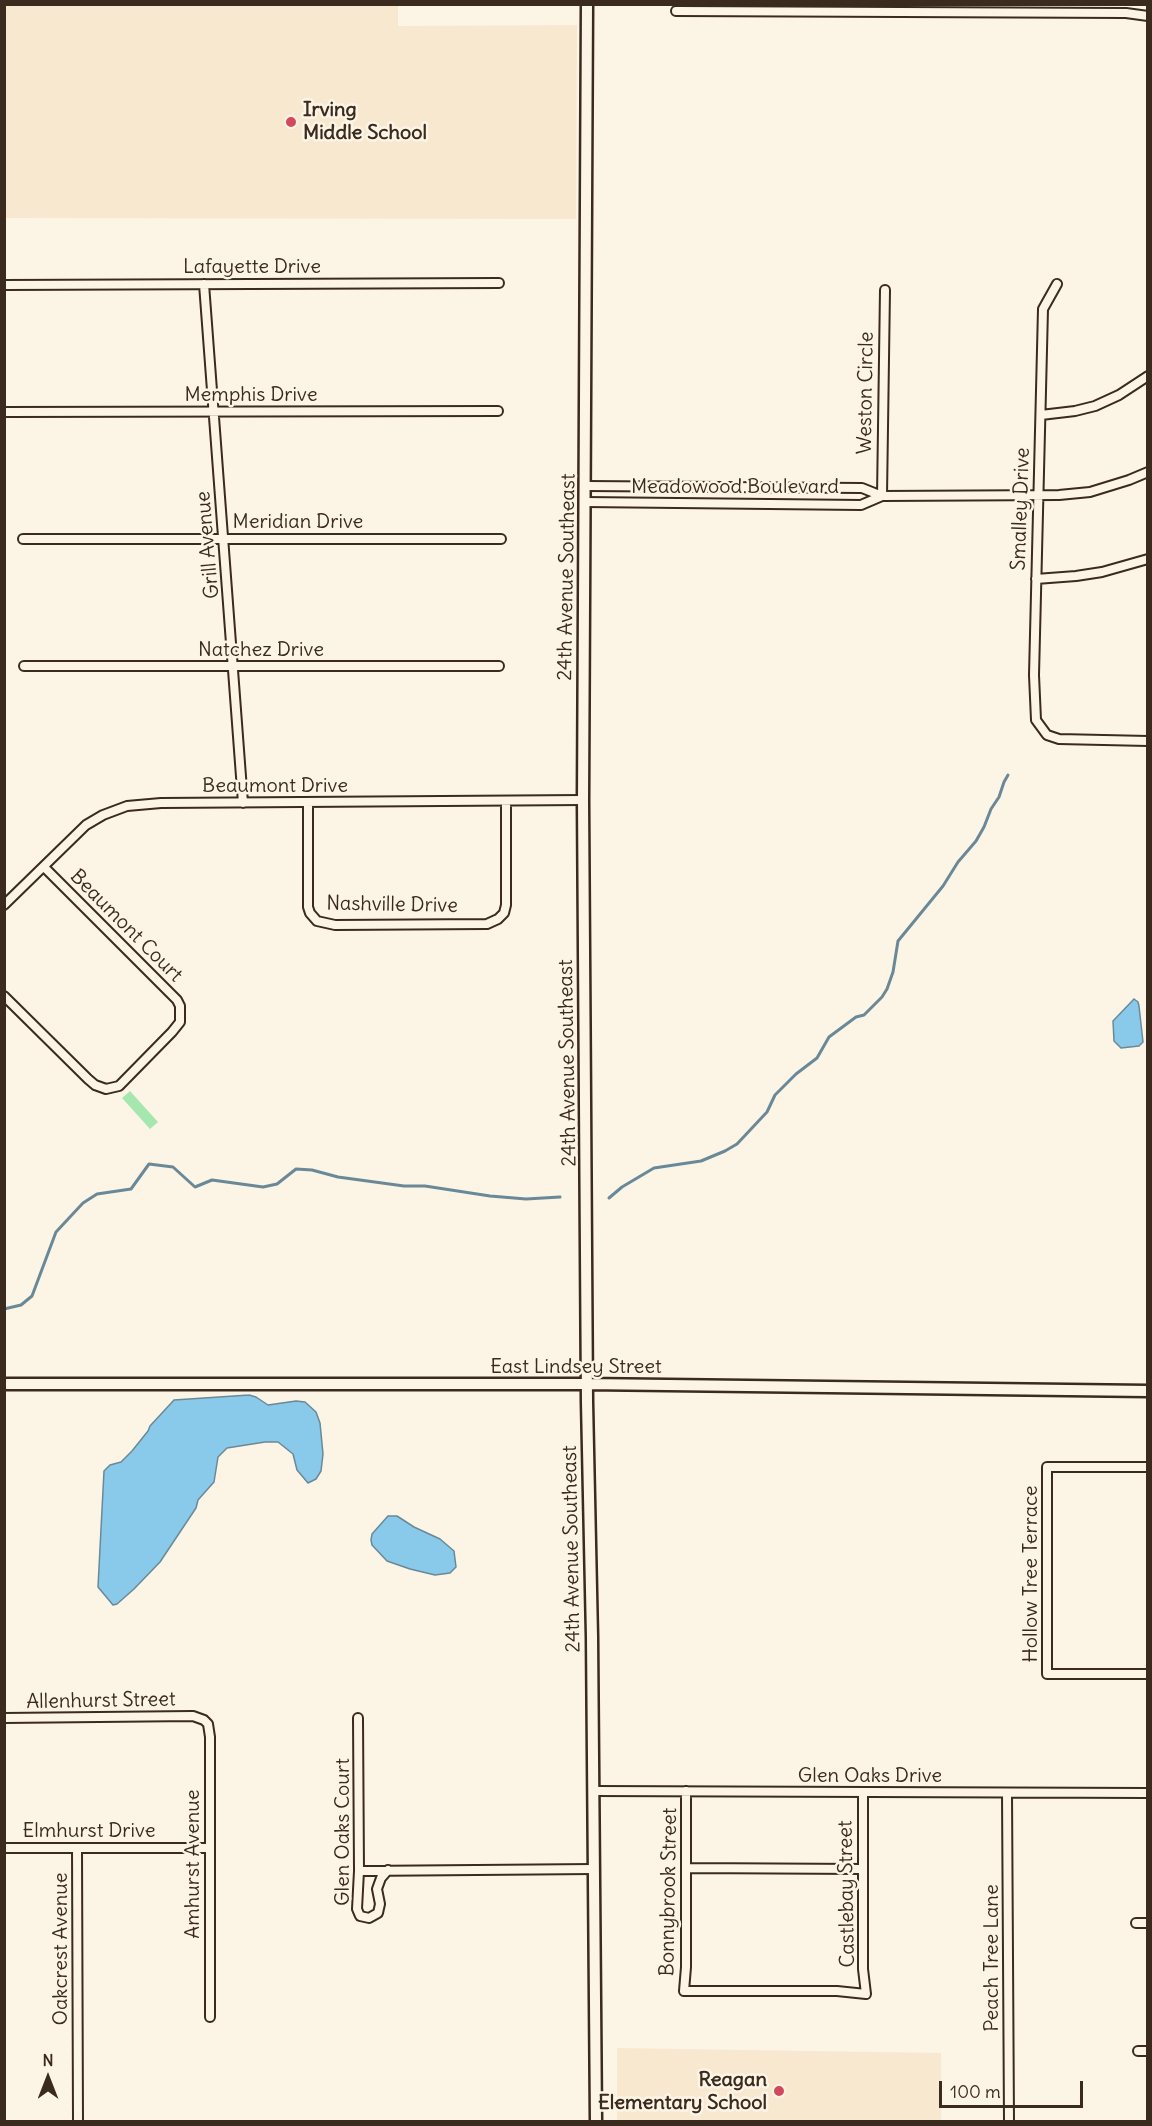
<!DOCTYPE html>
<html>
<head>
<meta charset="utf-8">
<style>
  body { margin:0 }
  #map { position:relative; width:1152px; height:2126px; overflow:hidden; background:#fcf5e5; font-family:Delius,sans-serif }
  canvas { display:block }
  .frame { position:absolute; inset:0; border:6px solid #3b2a1e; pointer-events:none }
  .north { position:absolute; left:18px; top:2048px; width:60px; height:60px; -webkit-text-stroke:4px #fcf5e5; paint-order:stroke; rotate:0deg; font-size:16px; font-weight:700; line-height:24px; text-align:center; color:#3b2a1e }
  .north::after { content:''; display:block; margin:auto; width:21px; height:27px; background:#3b2a1e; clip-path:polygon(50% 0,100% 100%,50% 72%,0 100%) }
  .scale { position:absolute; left:939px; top:2081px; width:144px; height:27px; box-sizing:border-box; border:3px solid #3b2a1e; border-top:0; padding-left:8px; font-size:18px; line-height:21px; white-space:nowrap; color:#3b2a1e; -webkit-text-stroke:4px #fcf5e5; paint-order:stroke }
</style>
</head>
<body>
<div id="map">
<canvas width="1152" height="2126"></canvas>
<div class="frame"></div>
<div class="north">N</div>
<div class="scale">100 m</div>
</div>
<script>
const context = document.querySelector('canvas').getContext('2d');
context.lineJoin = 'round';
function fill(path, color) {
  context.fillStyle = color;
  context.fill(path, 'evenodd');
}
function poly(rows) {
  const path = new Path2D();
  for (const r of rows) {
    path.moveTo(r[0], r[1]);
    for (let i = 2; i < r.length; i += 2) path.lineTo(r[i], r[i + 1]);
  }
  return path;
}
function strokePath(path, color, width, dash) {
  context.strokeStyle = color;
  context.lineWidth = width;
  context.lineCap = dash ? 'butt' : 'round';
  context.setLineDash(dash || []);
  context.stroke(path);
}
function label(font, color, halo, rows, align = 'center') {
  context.font = font + ' Delius,sans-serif';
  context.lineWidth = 5;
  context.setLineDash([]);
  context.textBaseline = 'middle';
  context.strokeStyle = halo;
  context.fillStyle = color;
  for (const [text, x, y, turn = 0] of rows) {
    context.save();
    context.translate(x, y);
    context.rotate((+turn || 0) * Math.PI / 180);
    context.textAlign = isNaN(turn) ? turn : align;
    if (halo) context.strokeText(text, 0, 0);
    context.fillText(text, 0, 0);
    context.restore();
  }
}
fill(poly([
  [398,5,398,26,577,25,576,219,5,218,5,5],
  [617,2048,941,2053,941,2121,617,2121]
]), '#f8e8d0');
fill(poly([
  [130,1091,158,1122,150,1129,122,1098]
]), '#a6e7b0');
const water = poly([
  [1134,999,1138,1002,1139,1006,1143,1042,1139,1046,1121,1048,1114,1041,1113,1021,1134,999],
  [249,1395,256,1397,268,1405,296,1401,305,1402,316,1412,320,1423,323,1454,321,1471,316,1479,308,1483,297,1470,293,1454,278,1442,265,1442,227,1448,218,1457,214,1482,198,1500,196,1508,160,1562,134,1589,117,1604,113,1605,98,1587,104,1471,110,1465,121,1462,132,1451,148,1431,150,1426,174,1400,249,1395],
  [388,1516,397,1516,414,1527,440,1539,454,1551,456,1567,450,1573,435,1575,410,1569,387,1561,372,1545,371,1540,372,1534,388,1516]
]);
fill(water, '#89c9e9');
strokePath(water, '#6a8998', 1.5);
strokePath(poly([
  [609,1198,622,1187,654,1168,701,1161,725,1151,737,1144,767,1112,775,1095,796,1074,817,1058,829,1037,856,1017,864,1015,882,997,887,989,893,972,898,941,943,886,958,862,976,841,984,827,991,809,999,797,1004,782,1008,775],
  [4,1309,21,1305,32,1296,56,1232,83,1203,97,1194,131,1189,149,1164,173,1167,195,1187,212,1180,263,1187,277,1184,296,1169,312,1170,338,1177,404,1186,425,1186,490,1196,526,1199,560,1197]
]), '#6a8998', 3);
const street = poly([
  [676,11,1126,13,1148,16],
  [204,284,243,803],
  [1057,284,1043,309,1034,675,1036,720,1047,735,1059,739,1148,741],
  [4,285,499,283],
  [4,412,498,411],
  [1041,415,1075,411,1095,406,1119,395,1148,376],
  [586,486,862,488,882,496,1059,495,1090,492,1129,480,1148,472],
  [882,496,885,290],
  [585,502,861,505,882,496],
  [23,539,501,539],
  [1036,579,1076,576,1102,572,1148,559],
  [24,666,499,666],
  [308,803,308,907,310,913,317,921,335,925,487,924,498,919,504,913,506,905,506,802],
  [4,905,86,825,103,815,127,806,161,803,583,800],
  [4,996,88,1079,95,1085,106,1089,119,1086,172,1032,180,1022,180,1006,177,1000,44,867],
  [1148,1467,1047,1467,1047,1674,1148,1674],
  [4,1718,193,1716,204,1720,208,1724,210,1737,210,2017],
  [358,1718,359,1871,357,1909,360,1916,369,1918,378,1913,380,1904,377,1889,381,1878,388,1870],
  [593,1791,1148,1793],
  [686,1791,686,1967,684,1991,837,1991,866,1994,863,1969,863,1793],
  [1007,1793,1009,2122],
  [4,1848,209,1848],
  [77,1848,78,2122],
  [687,1868,862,1869],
  [359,1871,594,1869],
  [1136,1923,1148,1923],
  [1138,2051,1148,2051]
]);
const secondary = poly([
  [587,4,583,800,587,1402,592,1637,596,2122],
  [4,1384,587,1384,1148,1391]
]);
strokePath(street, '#3b2a1e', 12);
strokePath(secondary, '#3b2a1e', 15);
strokePath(street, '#fcf5e5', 8);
strokePath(secondary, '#fcf5e5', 10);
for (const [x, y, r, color] of [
  [291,122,6,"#d1495b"],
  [779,2091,6,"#d1495b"]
]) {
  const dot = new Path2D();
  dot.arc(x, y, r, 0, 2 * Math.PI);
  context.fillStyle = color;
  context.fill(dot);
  strokePath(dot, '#fcf5e5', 2);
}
label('bold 20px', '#3b2a1e', '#fcf5e5', [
  ["Irving",303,110],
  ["Middle School",303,133],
  ["Reagan",767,2080,"right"],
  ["Elementary School",767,2103,"right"]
], 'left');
label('20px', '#3b2a1e', '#fcf5e5', [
  ["Lafayette Drive",252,267],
  ["Weston Circle",866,393,-89],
  ["Memphis Drive",251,395],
  ["Meadowood Boulevard",735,487],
  ["Smalley Drive",1021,509,-88],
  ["Meridian Drive",298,522],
  ["Grill Avenue",208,545,-95],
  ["24th Avenue Southeast",567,577,-89],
  ["Natchez Drive",261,650],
  ["Beaumont Drive",275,786],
  ["Nashville Drive",392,905,1],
  ["Beaumont Court",126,926,45],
  ["24th Avenue Southeast",568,1063,-91],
  ["East Lindsey Street",576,1367],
  ["24th Avenue Southeast",572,1549,-91],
  ["Hollow Tree Terrace",1031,1574,-90],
  ["Allenhurst Street",101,1701,-1],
  ["Glen Oaks Drive",870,1776],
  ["Elmhurst Drive",89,1831],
  ["Glen Oaks Court",343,1832,-90],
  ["Amhurst Avenue",193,1864,-90],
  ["Bonnybrook Street",669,1892,-89],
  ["Castlebay Street",847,1894,-91],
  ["Oakcrest Avenue",61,1949,-90],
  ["Peach Tree Lane",992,1958,-90]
]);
</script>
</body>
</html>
